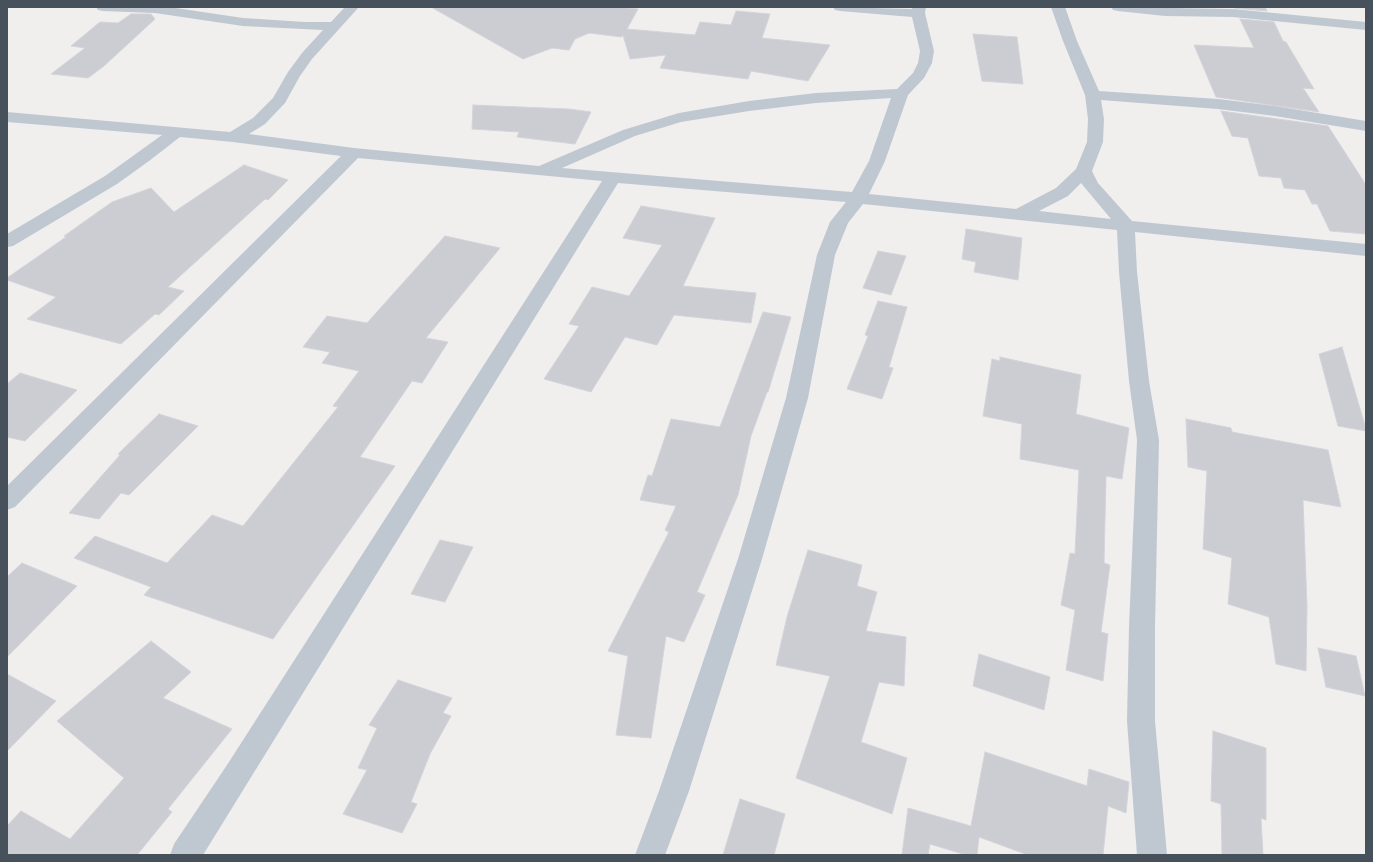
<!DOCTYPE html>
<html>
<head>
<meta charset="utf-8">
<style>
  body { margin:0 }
  #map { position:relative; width:1373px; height:862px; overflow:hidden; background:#f1eeee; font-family:"Public Sans",sans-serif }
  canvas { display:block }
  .frame { position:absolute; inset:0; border:8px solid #46515c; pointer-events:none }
</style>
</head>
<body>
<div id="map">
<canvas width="1373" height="862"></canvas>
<div class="frame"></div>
</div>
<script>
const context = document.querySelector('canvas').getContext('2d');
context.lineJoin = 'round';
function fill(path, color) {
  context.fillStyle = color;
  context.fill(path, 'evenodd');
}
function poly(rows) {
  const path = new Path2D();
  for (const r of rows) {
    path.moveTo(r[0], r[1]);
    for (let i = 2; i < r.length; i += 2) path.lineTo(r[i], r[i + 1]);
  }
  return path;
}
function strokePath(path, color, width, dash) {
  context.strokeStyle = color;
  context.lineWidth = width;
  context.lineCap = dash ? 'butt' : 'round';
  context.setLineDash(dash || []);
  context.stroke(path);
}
const building = poly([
  [431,7,617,7,638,9,627,29,695,35,700,22,731,25,736,11,770,14,762,38,830,45,808,81,751,71,748,79,660,68,666,55,630,59,623,35,622,37,589,33,575,39,569,50,552,48,523,59,431,7],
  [1234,7,1265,7,1267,11,1234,8,1234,7],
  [131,14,151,14,155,19,104,66,88,78,51,74,85,48,71,46,100,22,118,23,131,14],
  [1240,19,1274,22,1283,41,1286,42,1314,89,1303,88,1319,112,1216,97,1194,45,1254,48,1240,19],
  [973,34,1017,37,1023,84,982,81,973,34],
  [473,105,569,109,591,112,575,144,517,137,519,132,472,129,473,105],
  [1221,111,1328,126,1366,185,1366,234,1330,231,1317,204,1312,204,1305,190,1284,188,1281,178,1259,176,1248,138,1232,136,1221,111],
  [244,165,288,180,268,200,265,199,168,287,184,291,159,315,155,314,121,344,27,319,56,297,7,280,7,278,66,237,64,236,112,202,151,188,174,212,244,165],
  [641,206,715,218,683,286,756,293,751,323,674,315,657,345,625,337,591,392,544,379,579,326,569,324,592,287,629,296,662,245,623,238,641,206],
  [966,229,1022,238,1018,280,974,272,976,262,962,259,966,229],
  [445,236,500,248,426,338,448,342,422,383,412,381,360,457,395,466,273,639,144,595,151,587,74,558,95,536,167,563,212,515,243,526,338,407,333,406,359,371,322,363,330,352,303,347,327,316,367,323,445,236],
  [878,251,906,256,891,295,863,288,878,251],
  [878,301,907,307,889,367,893,368,882,399,847,389,868,336,865,335,878,301],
  [763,312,791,317,768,392,767,392,751,436,738,495,697,592,705,595,684,642,666,636,651,738,616,735,628,656,608,651,669,532,665,530,676,506,640,500,648,475,652,476,671,419,720,427,763,312],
  [1342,347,1366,429,1366,431,1338,426,1319,354,1342,347],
  [1000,357,1081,375,1076,414,1129,428,1122,479,1106,476,1104,563,1110,565,1101,632,1108,634,1103,681,1066,670,1075,610,1061,605,1070,553,1075,554,1079,470,1020,459,1022,424,983,416,992,359,1000,361,1000,357],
  [20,373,77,390,25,441,7,437,7,384,20,373],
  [159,414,198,426,129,495,121,493,99,519,69,513,120,455,118,454,159,414],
  [1186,419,1231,428,1232,432,1328,450,1341,507,1303,500,1307,606,1306,671,1276,664,1269,617,1228,604,1232,558,1203,549,1207,471,1188,467,1186,419],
  [440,540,473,547,445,602,411,594,440,540],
  [808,550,862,565,857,586,877,592,866,631,906,637,904,686,879,682,861,742,907,758,892,814,796,778,830,676,776,665,787,617,808,550],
  [22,563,77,586,7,657,7,577,22,563],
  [151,641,191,672,163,698,232,729,168,809,172,812,137,855,7,855,7,826,21,811,70,839,124,778,57,721,151,641],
  [1318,648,1356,656,1365,696,1326,687,1318,648],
  [979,654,1050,677,1044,710,973,686,979,654],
  [7,674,56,701,7,751,7,674],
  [398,680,452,698,443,713,451,716,430,754,411,802,417,804,402,833,343,814,367,770,358,768,377,728,369,725,398,680],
  [1213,731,1266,748,1266,820,1261,818,1263,855,1222,855,1221,804,1211,801,1213,731],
  [985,752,1087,786,1089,769,1129,782,1126,813,1108,806,1103,855,1028,855,979,837,977,855,966,855,930,844,928,855,902,855,908,808,971,826,985,752],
  [740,799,785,814,774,855,723,855,740,799]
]);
fill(building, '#cbcdd3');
strokePath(building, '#d2d4da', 1);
fill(poly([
  [96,7,169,7,243,18,305,22,331,22,345,7,359,7,312,59,300,76,285,103,265,124,249,134,354,148,539,166,623,130,679,113,749,101,816,93,897,89,913,73,918,63,920,51,912,17,840,11,835,10,833,7,912,9,912,7,926,7,925,13,934,51,932,63,924,78,908,95,885,161,869,194,1016,209,1056,188,1076,169,1087,142,1088,119,1085,95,1063,41,1051,7,1065,7,1077,41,1099,91,1218,99,1275,106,1366,121,1366,131,1275,116,1218,109,1101,100,1104,119,1103,142,1092,171,1098,183,1132,221,1366,244,1366,256,1135,232,1137,272,1149,381,1159,440,1155,626,1155,721,1167,855,1137,855,1127,721,1129,626,1137,440,1129,381,1119,272,1117,230,863,204,848,223,835,255,808,398,762,559,689,791,665,855,635,855,659,791,738,559,786,398,817,255,830,222,846,202,618,183,203,855,170,855,174,844,227,765,602,181,358,158,15,507,7,510,7,486,341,156,233,142,180,137,149,161,117,184,13,246,7,247,7,234,105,176,162,135,7,122,7,112,230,132,253,118,273,98,288,72,302,53,323,30,243,26,155,13,103,11,98,10,96,7],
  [891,98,869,161,852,192,562,168,635,136,681,122,749,111,816,103,891,98],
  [1081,183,1111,219,1039,211,1068,196,1081,183],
  [1111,7,1233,9,1366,22,1366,30,1233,17,1165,16,1118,11,1113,10,1111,7]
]), '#bfc8d1');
</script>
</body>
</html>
